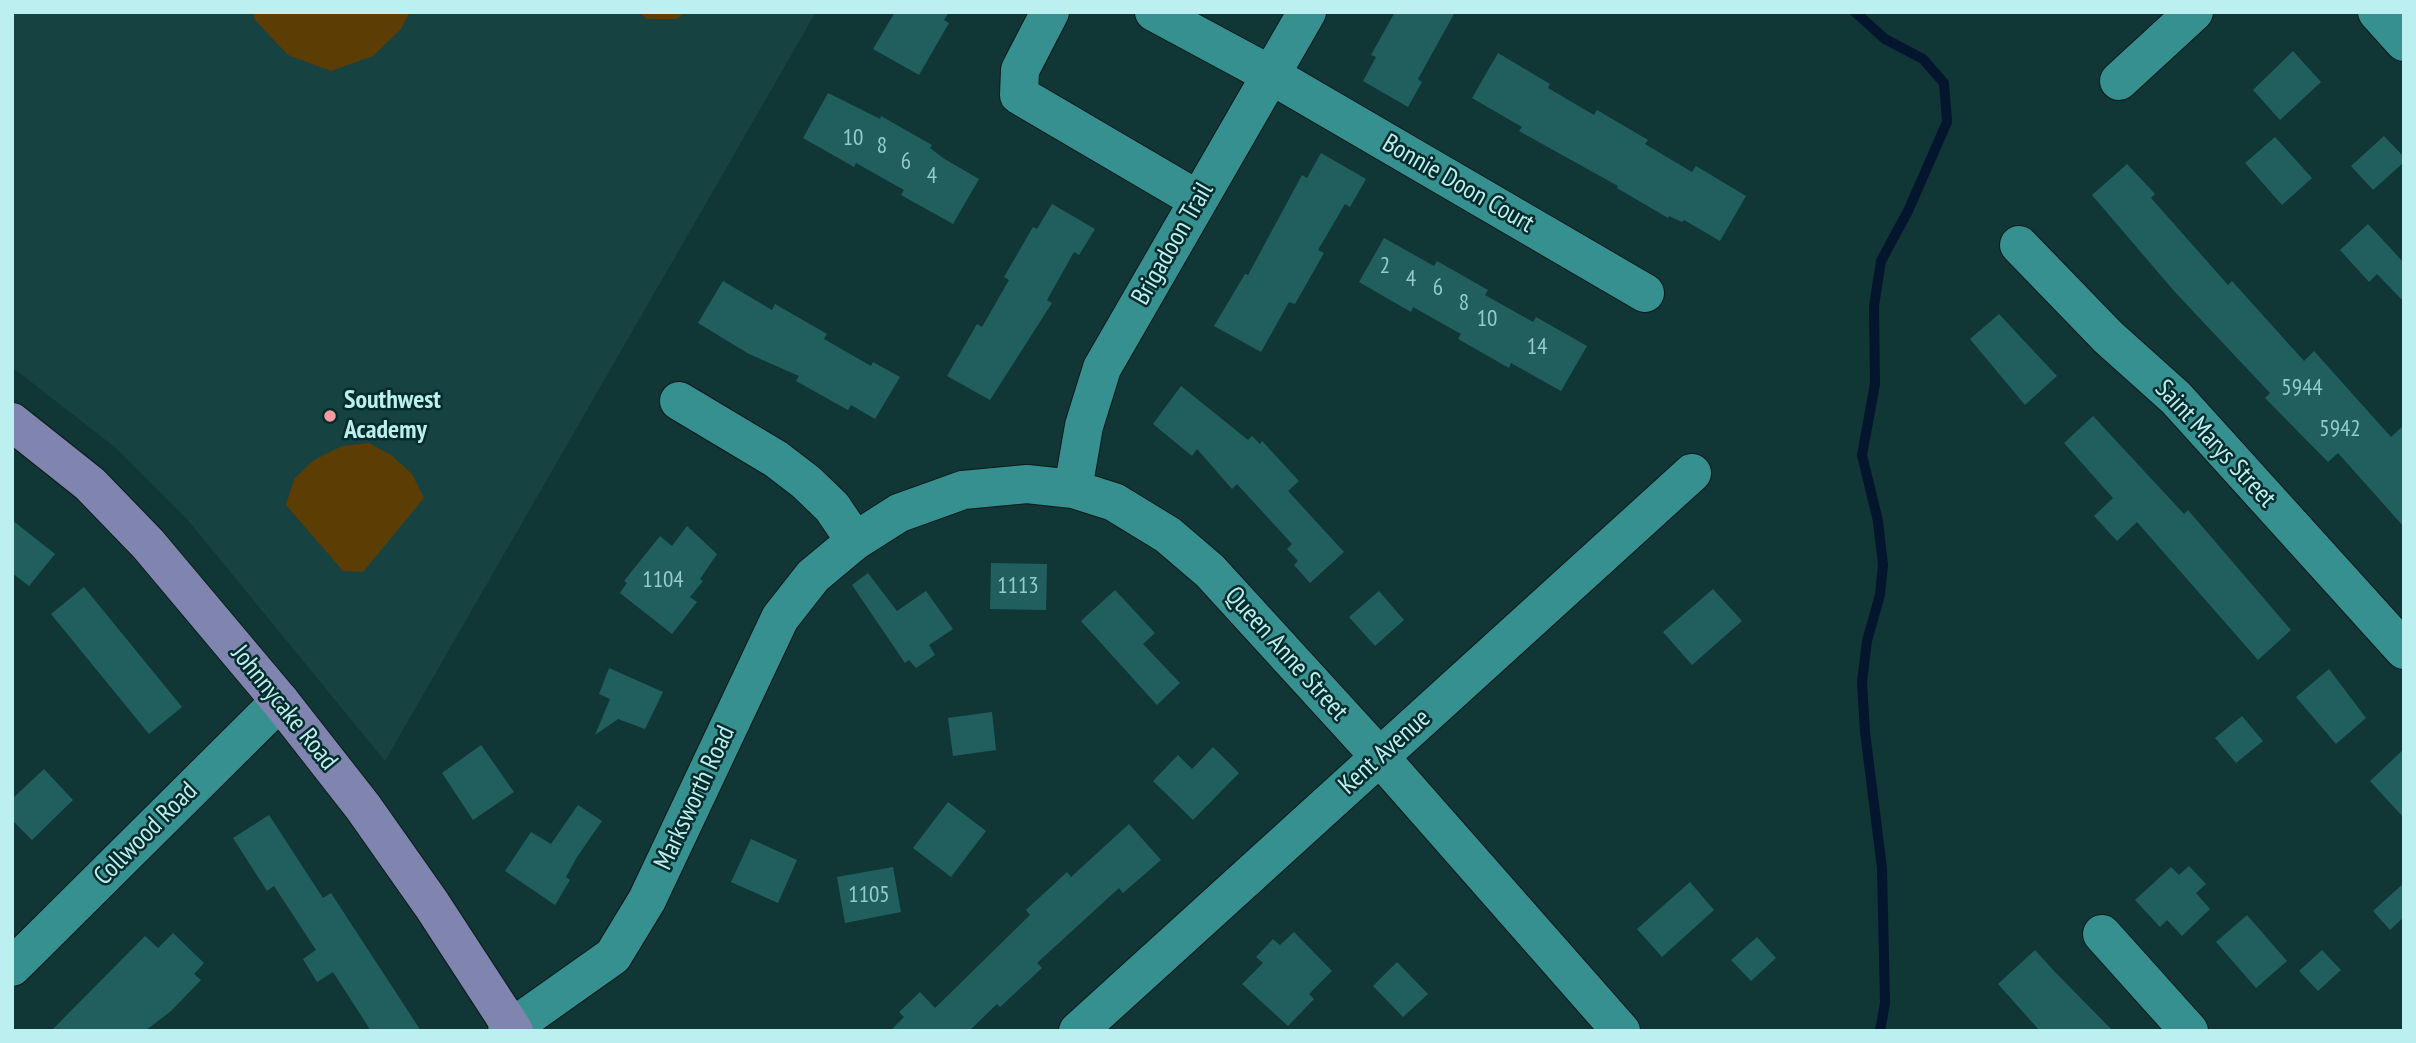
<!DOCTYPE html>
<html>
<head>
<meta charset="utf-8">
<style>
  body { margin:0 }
  #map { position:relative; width:2416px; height:1043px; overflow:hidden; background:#113636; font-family:"PT Sans Narrow",sans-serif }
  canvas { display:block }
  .frame { position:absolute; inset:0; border:14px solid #bcefef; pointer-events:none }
</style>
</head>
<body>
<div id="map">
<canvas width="2416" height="1043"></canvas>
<div class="frame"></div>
</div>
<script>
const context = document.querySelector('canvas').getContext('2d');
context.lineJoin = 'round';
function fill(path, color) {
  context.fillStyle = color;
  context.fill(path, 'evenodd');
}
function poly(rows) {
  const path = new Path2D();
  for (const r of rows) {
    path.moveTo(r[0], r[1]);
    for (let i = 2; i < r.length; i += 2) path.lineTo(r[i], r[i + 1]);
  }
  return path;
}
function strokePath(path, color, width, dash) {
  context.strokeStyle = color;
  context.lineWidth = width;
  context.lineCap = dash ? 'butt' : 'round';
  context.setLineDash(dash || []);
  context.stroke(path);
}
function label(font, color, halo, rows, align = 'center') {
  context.font = font + ' "PT Sans Narrow",sans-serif';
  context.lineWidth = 5;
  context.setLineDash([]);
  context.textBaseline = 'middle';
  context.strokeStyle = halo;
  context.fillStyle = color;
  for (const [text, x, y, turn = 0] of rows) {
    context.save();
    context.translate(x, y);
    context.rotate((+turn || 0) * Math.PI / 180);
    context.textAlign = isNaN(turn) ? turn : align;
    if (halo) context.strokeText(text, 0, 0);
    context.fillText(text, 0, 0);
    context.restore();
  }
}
fill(poly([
  [12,12,816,12,385,761,187,519,116,448,12,367]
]), '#174242');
fill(poly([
  [253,12,410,12,401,29,373,56,331,71,288,55,255,20],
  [640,12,684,12,678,19,646,19],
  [369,443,391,455,412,474,424,498,363,572,343,571,286,505,294,479,314,460,342,446]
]), '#5c3d03');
strokePath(poly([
  [1855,12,1885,39,1923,59,1944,83,1947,122,1908,211,1881,261,1874,306,1875,384,1862,455,1878,521,1883,565,1880,595,1867,641,1862,682,1865,732,1882,868,1885,1003,1880,1031]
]), '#03162e', 10);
fill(poly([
  [895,12,949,12,944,20,949,23,919,75,873,49],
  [1395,12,1455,12,1418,79,1422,82,1408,107,1363,81,1376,57,1371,55],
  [2293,51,2321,82,2280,120,2253,90],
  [1498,53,1550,84,1548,88,1594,115,1597,110,1648,140,1645,144,1692,172,1696,166,1746,196,1720,241,1684,220,1682,222,1669,216,1668,218,1617,188,1618,186,1519,131,1522,127,1472,98],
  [828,93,880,119,881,116,932,145,930,148,943,158,979,179,953,224,901,195,904,190,856,163,854,167,803,138],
  [2384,136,2404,157,2404,162,2373,190,2351,166],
  [2275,137,2312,178,2282,205,2245,163],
  [1321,153,1366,179,1350,207,1345,204,1318,250,1324,253,1295,304,1289,302,1261,352,1214,326,1245,274,1248,275,1302,175,1307,178],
  [2127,164,2155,194,2151,198,2228,285,2232,281,2304,361,2314,351,2391,437,2404,425,2404,527,2338,453,2328,462,2265,398,2270,393,2174,291,2092,195],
  [1052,204,1095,229,1079,255,1074,252,1047,300,1052,303,990,400,947,376,977,324,982,327,1009,280,1004,277,1033,227,1037,229],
  [2368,224,2404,263,2404,302,2377,274,2369,282,2340,250],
  [1384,238,1434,266,1437,261,1488,290,1485,295,1533,322,1536,317,1587,346,1561,391,1511,363,1509,368,1458,339,1461,334,1413,307,1411,312,1359,282],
  [723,281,772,310,775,304,827,334,824,339,871,366,873,362,900,377,875,419,851,405,848,410,796,381,799,376,749,354,698,323],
  [1999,314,2057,376,2025,405,1970,339],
  [1181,386,1248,440,1252,436,1260,444,1262,441,1299,481,1288,491,1344,552,1310,583,1294,565,1298,561,1287,549,1292,544,1237,484,1232,489,1197,449,1192,456,1153,424],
  [2093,416,2184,514,2188,510,2291,630,2258,660,2137,522,2117,541,2094,516,2113,498,2064,443],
  [12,520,55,554,29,586,12,573],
  [687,526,717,554,700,579,703,581,690,597,697,602,672,634,620,593,627,583,624,581,660,536,672,546],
  [991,563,1047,564,1046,610,990,609],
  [868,573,897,611,926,591,953,629,929,645,935,655,916,668,909,660,905,663,852,585],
  [84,587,182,707,149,734,51,614],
  [1713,589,1742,621,1692,665,1663,632],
  [1115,590,1155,633,1143,644,1180,683,1157,705,1081,621],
  [1379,591,1404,620,1375,646,1349,617],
  [609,668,663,692,645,729,618,719,595,735,610,699,599,694],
  [2329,669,2366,718,2336,744,2296,697],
  [992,712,996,750,953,756,948,718],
  [2242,716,2263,741,2236,763,2215,738],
  [481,745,514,792,473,820,442,773],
  [1213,747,1239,773,1193,820,1153,781,1178,755,1192,769],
  [2404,749,2404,818,2370,781],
  [44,769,73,800,32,840,12,820,12,799],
  [948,802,986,831,951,877,913,848],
  [578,805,602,821,577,857,566,877,570,880,555,905,505,871,531,832,551,844],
  [269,815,323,898,331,893,421,1031,371,1031,333,972,317,982,303,959,316,950,274,886,267,891,233,838],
  [1129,824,1161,860,1123,893,1119,888,1037,963,1042,968,1000,1007,997,1004,969,1031,890,1031,904,1017,899,1012,920,992,935,1008,1030,915,1026,910,1067,872,1071,877],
  [751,839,797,860,778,903,731,882],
  [2189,866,2206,884,2196,893,2210,909,2182,936,2167,920,2160,927,2135,900,2171,867,2179,875],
  [893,867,901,912,845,923,837,877],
  [1690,882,1714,910,1662,957,1637,929],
  [2404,883,2404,917,2390,930,2373,911],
  [2247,915,2287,961,2256,988,2216,942],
  [1294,932,1332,971,1309,994,1314,999,1288,1026,1242,984,1263,963,1256,957,1273,939,1280,945],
  [173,933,204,963,194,974,201,980,171,1011,145,1031,51,1031,145,936,158,948],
  [1757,937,1776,958,1751,981,1731,960],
  [2035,950,2055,972,2113,1031,2040,1031,1998,984],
  [2322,950,2341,970,2318,991,2299,971],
  [1397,962,1428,994,1403,1017,1373,986]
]), '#215f5f');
const minor = poly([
  [1050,12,1020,70,1019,95,1198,200],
  [1154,12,1271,75,1645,293],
  [2377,12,2404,42],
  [2119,81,2194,12],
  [2019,245,2108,337,2176,398,2404,650],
  [679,401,776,459,806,482,832,507,855,541],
  [1073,489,1084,426,1102,368,1307,12],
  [2102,934,2189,1031],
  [12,967,280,701],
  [507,1031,613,956,647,900,780,618,813,576,855,541,899,513,963,490,1027,484,1073,489,1114,502,1168,535,1210,571,1379,756,1621,1031],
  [1078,1031,1692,473]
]);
const major = poly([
  [12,422,90,484,148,544,280,701,363,807,432,905,514,1031]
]);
strokePath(minor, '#0b1b1a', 40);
strokePath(major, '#0b1b1a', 40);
strokePath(minor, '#379090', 38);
strokePath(major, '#8085b0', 38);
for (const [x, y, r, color] of [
  [330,416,7,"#f49aa1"]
]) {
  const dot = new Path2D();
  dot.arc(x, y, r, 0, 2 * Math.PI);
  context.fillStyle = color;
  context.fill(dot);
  strokePath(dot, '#052c2c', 2.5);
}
label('23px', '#95cbcb', null, [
  ["10",853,138],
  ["8",882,146],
  ["6",906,162],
  ["4",932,176],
  ["2",1385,266],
  ["4",1411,279],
  ["6",1438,288],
  ["8",1464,303],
  ["10",1487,319],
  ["14",1537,347],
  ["5944",2302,388],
  ["5942",2340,429],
  ["1104",663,580],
  ["1113",1018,586],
  ["1105",869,895]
]);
label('26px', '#bcefef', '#052c2c', [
  ["Bonnie Doon Court",1458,184,30],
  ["Brigadoon Trail",1173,244,-60],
  ["Saint Marys Street",2215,444,47],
  ["Queen Anne Street",1286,654,48],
  ["Johnnycake Road",284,708,51],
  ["Kent Avenue",1385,752,-42],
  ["Marksworth Road",695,798,-65],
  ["Collwood Road",146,834,-45]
]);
label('bold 26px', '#bcefef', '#052c2c', [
  ["Southwest",344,401],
  ["Academy",344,431]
], 'left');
</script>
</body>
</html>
